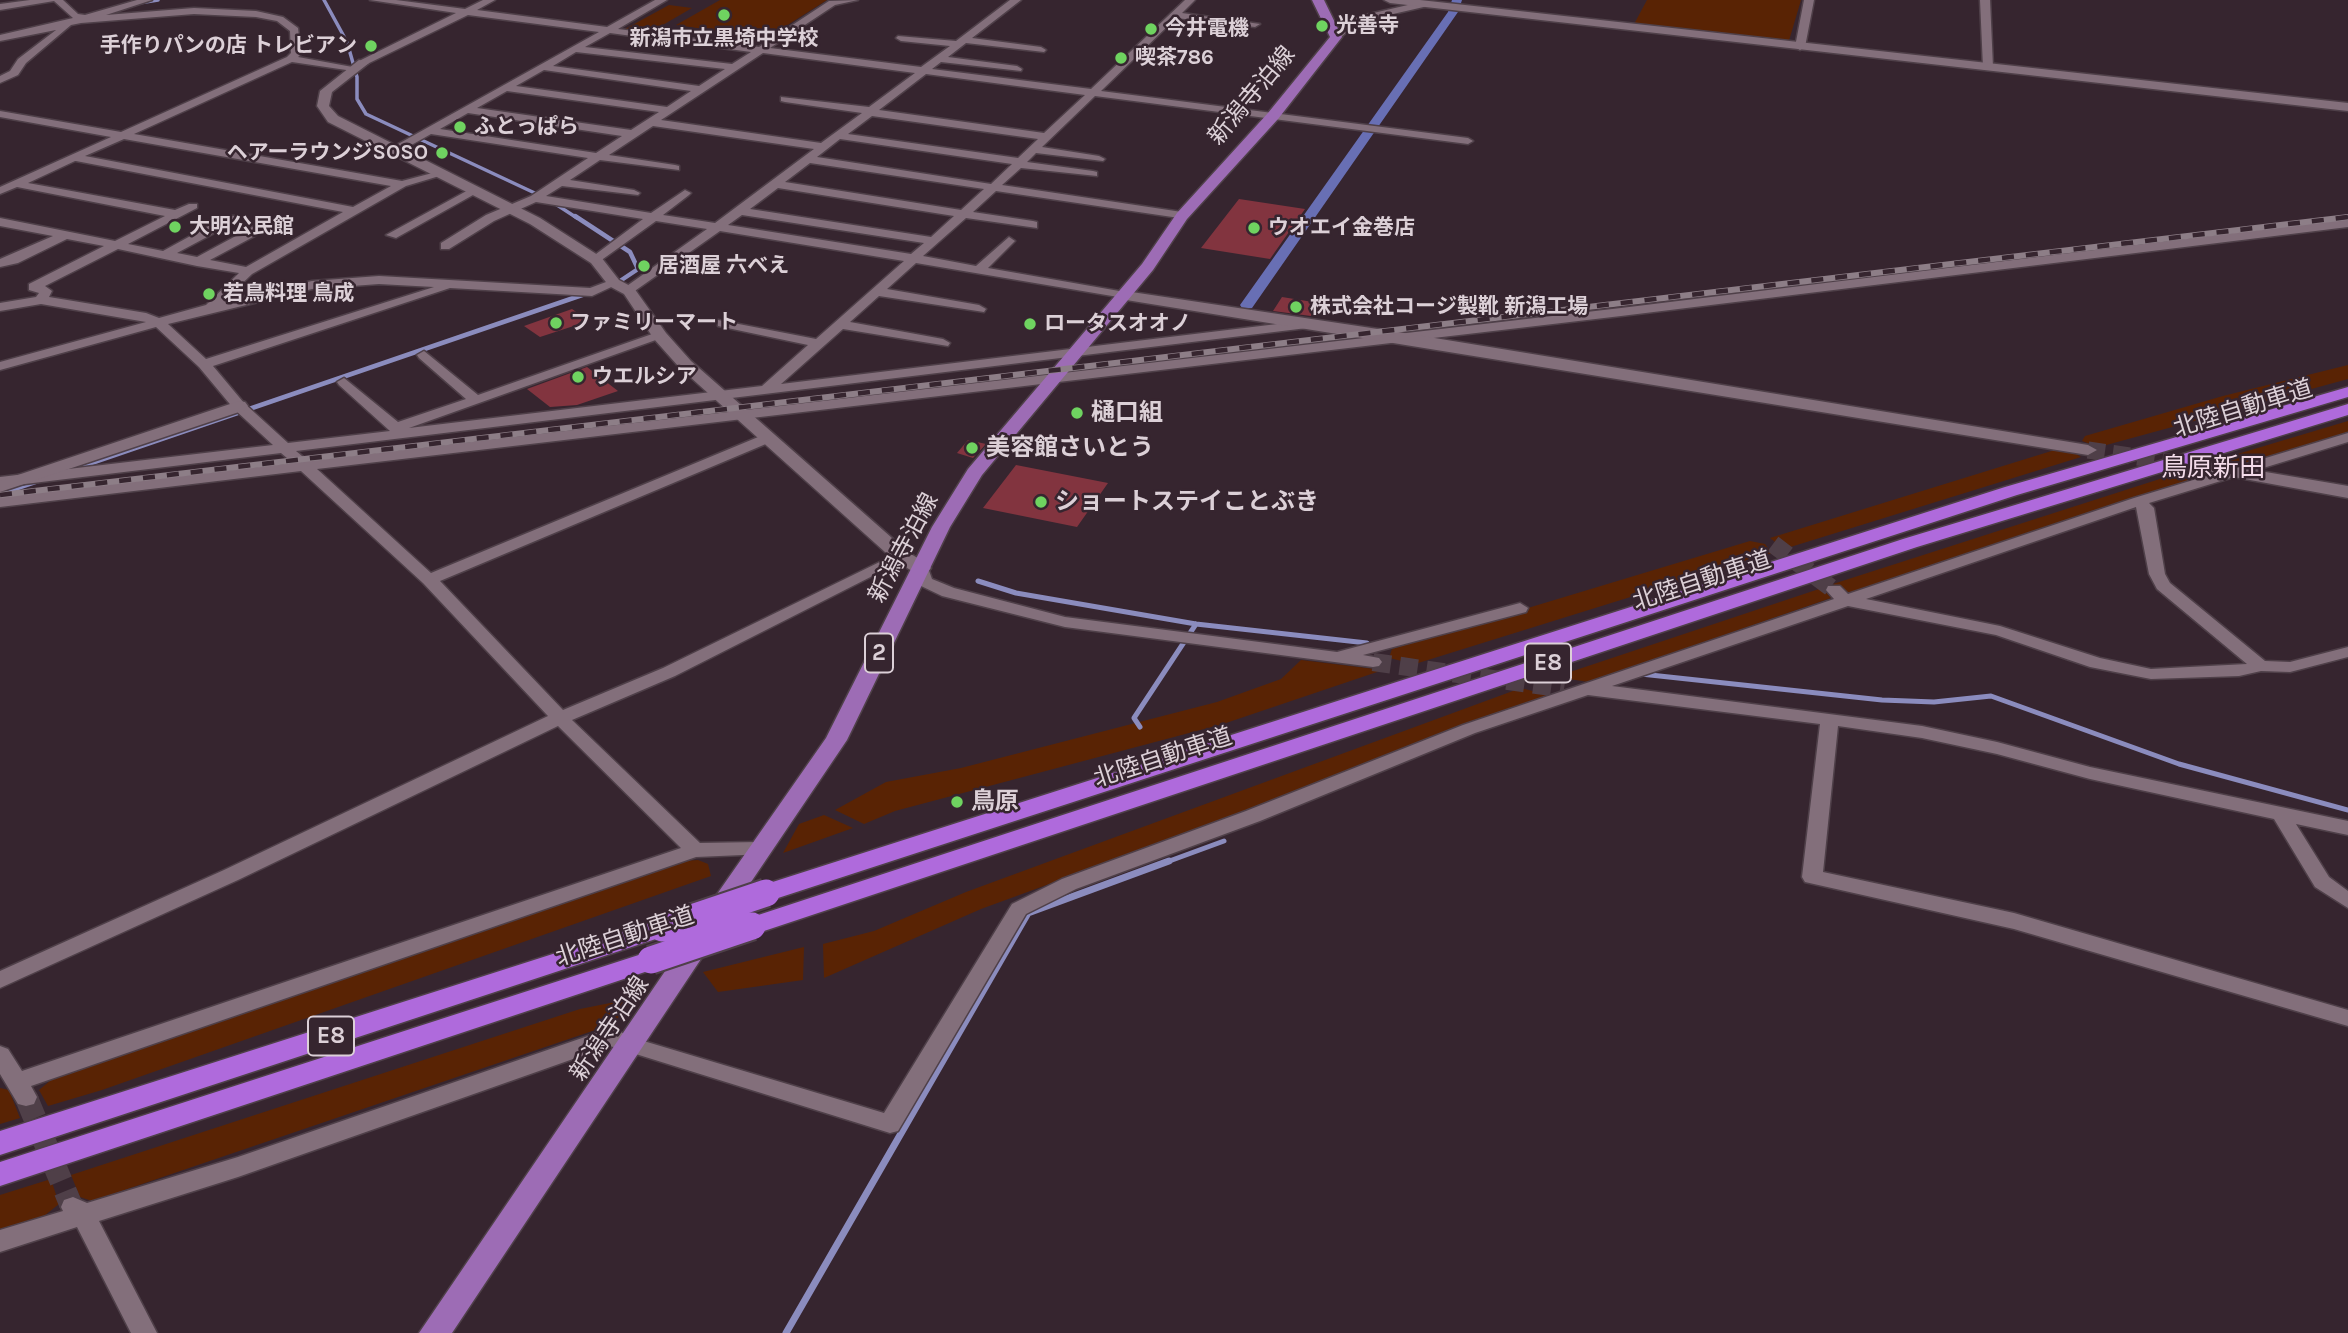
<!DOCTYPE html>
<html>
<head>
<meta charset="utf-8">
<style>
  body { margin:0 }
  canvas { display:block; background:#36252f }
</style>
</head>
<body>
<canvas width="2348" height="1333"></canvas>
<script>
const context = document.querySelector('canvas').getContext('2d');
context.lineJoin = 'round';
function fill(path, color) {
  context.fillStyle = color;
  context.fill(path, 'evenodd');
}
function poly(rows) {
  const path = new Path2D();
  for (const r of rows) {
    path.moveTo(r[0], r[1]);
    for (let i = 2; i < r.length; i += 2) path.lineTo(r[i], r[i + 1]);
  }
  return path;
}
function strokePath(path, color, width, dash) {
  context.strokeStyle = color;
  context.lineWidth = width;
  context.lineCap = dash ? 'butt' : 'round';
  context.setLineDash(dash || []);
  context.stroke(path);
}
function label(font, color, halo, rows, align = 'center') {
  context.font = font + ' Karla,"Noto Sans JP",sans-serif';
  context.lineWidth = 5;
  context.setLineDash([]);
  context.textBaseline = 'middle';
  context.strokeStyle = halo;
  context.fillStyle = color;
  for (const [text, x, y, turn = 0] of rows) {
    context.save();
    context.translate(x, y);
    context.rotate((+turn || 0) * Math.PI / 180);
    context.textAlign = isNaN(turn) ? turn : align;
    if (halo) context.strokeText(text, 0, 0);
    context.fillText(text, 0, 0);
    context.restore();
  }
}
fill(poly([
  [720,0,827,0,767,38,676,25],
  [1647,0,1801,0,1788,44,1633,26],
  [669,5,692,8,649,33,625,29],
  [2348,365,2348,379,2099,447,2082,441,2085,436,2223,396],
  [2348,421,2348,433,2232,467,2204,464],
  [2058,449,2070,450,2081,457,1784,549,1770,538],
  [2194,468,2201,473,2197,480,1846,595,1833,584],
  [1750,541,1765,544,1772,553,1415,664,1389,658,1392,649],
  [1822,588,1831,598,1589,682,1555,677],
  [1301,660,1383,670,1223,724,895,811,864,824,835,810,886,782,961,768,1217,702,1281,679],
  [1521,688,1548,695,1257,808,981,909,824,978,823,944,874,931,966,892],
  [824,815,853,828,783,853,799,824],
  [698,860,708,864,711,876,102,1090,48,1106,39,1090,57,1075,685,861],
  [804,947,803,980,718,992,703,972],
  [635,998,613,1024,92,1201,80,1197,71,1175,580,1009],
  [0,1088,9,1090,20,1118,0,1124],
  [51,1179,59,1204,39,1220,0,1233,0,1195]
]), '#592304');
strokePath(poly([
  [133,0,139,3,158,0],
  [324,0,347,42,357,77,357,99,366,114,539,195],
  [554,203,577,218]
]), '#8b8cbe', 3.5);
strokePath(poly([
  [575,216,630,252,638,269,617,283],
  [71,470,588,293],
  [0,494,38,481]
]), '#8b8cbe', 4.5);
strokePath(poly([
  [978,581,1016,593,1196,624,1367,643],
  [1641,674,1882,700,1934,702,1991,696,2179,764,2348,810],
  [1140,727,1134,718,1196,624],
  [1164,863,1224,841]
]), '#8b8cbe', 5);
strokePath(poly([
  [786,1333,1028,913,1169,861]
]), '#8b8cbe', 7);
fill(poly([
  [1452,0,1462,0,1458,12,1252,308,1242,308,1240,305,1448,12,1452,0]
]), '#686fb4');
fill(poly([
  [1239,199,1305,209,1270,259,1201,248],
  [1282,297,1319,303,1311,316,1273,311],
  [572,309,589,321,540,337,524,326],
  [587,367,618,391,577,405,550,407,527,389],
  [968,440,986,444,973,458,957,453],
  [1016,465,1108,483,1077,527,983,508]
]), '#82343f');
strokePath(poly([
  [1773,544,1834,590],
  [1373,662,1564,689]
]), '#4f3f48', 18, [18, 9]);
strokePath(poly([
  [26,1097,71,1205]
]), '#4f3f48', 23, [23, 11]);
strokePath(poly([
  [2088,450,2207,467]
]), '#4f3f48', 17, [17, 8]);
const minor = poly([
  [30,0,63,0,78,14,85,15,137,0,152,0,106,15,194,8,256,11,283,17,298,28,301,54,298,57,358,68,353,71,292,62,134,134,402,181,440,171,446,174,406,186,252,274,224,301,312,281,379,276,590,288,614,279,620,283,592,296,450,288,213,366,244,403,288,443,390,431,339,385,337,382,344,378,398,422,466,399,419,358,417,355,424,351,478,395,655,333,665,333,667,336,409,428,762,386,808,345,718,326,718,320,816,339,904,261,720,231,629,295,624,294,624,288,707,229,656,221,596,264,590,260,592,257,643,219,536,202,494,221,449,249,441,249,441,243,486,215,531,196,588,158,431,134,399,152,391,152,391,148,599,32,468,15,363,66,359,65,359,61,456,13,370,0,396,0,465,9,483,0,495,0,477,10,607,27,655,0,667,0,618,29,759,47,829,1,858,0,835,5,770,48,921,67,950,46,901,41,896,38,898,36,956,41,1010,0,1021,0,972,38,1041,47,1046,50,1044,52,966,43,948,57,1017,66,1022,69,1021,71,941,62,932,69,1091,89,1185,0,1195,0,1182,13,1260,24,1255,27,1176,18,1101,91,1468,138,1473,141,1468,144,1095,96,1042,147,1099,156,1105,159,1103,161,1036,153,1027,162,1093,171,1097,172,1097,176,1021,168,1002,185,1182,212,1188,216,1186,219,996,191,973,212,1033,221,1037,222,1037,228,966,218,923,256,976,266,1009,237,1015,241,988,268,1125,292,1130,293,1130,299,916,263,887,289,979,305,986,309,984,312,879,296,850,322,943,339,950,343,948,346,843,329,781,384,1302,321,1309,325,1307,328,296,451,308,461,1621,308,2348,219,2348,227,1621,316,317,469,431,573,763,435,773,435,773,441,440,581,563,710,663,668,896,554,908,554,910,557,675,676,572,720,700,843,759,842,766,844,769,849,766,854,696,857,31,1086,37,1097,34,1104,26,1106,18,1104,0,1074,0,1046,8,1049,22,1071,681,848,558,726,238,880,0,988,0,971,224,870,548,716,423,583,301,471,0,507,0,497,293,463,281,453,0,487,0,477,273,445,234,409,199,367,156,327,0,370,0,362,146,322,41,304,0,311,0,303,36,297,39,293,29,290,29,284,104,246,67,239,18,263,0,267,0,259,53,236,0,226,0,218,115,241,165,216,17,187,0,194,0,187,111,137,0,117,0,111,121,132,287,57,291,53,290,31,277,21,256,17,194,14,81,23,71,25,26,63,18,75,0,83,0,76,10,71,18,59,56,30,0,41,0,35,73,18,54,1,0,10,0,4,30,0],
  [610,33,751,52,732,64,585,47,610,33],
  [576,52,725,69,699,86,553,66,576,52],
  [763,53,915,73,869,107,781,97,781,101,785,102,862,113,821,143,661,120,763,53],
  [544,70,691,91,667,107,516,86,544,70],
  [926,74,1085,95,1044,133,879,110,926,74],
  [507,91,659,112,631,130,477,108,507,91],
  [468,113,622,136,596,153,440,129,468,113],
  [872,116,1038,139,1018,158,848,134,872,116],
  [653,126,814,149,715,223,663,215,689,195,691,193,685,190,651,213,546,196,562,186,638,195,640,193,634,190,570,180,600,160,679,170,679,166,675,165,609,155,653,126],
  [124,139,391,186,353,207,85,156,124,139],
  [840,139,1012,164,991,184,817,157,840,139],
  [75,161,76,161,343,212,246,267,210,260,266,230,266,224,258,224,197,257,177,253,235,222,235,216,227,216,163,251,128,244,197,208,197,204,189,204,175,210,28,183,75,161],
  [810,163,984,189,961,210,785,182,810,163],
  [778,188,954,216,931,237,750,209,778,188],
  [742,215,924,243,911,254,728,225,742,215],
  [118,249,197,266,239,273,206,305,159,318,146,313,49,297,52,291,45,286,118,249],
  [379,284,434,287,206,359,168,324,312,289,379,284],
  [1804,0,1814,0,1805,47,1800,50,1795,47,1804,0],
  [1980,0,1990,0,1993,67,1988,70,1983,67,1980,0],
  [1425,1,1428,2,1428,6,1358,22,1339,39,1331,37,1352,18,1425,1],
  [472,188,482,190,396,238,386,235,472,188],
  [2348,433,2348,442,2149,503,2154,508,2165,574,2170,583,2265,661,2290,662,2348,647,2348,657,2290,672,2261,671,2239,676,2151,679,2090,667,1996,635,1848,606,1612,686,1922,726,1997,742,2090,767,2348,821,2348,835,2296,824,2329,877,2348,891,2348,908,2315,887,2274,819,2090,779,1997,754,1922,738,1838,726,1823,872,2014,913,2348,1010,2348,1026,2014,929,1805,882,1802,877,1820,724,1588,695,1475,733,1260,821,1076,889,1026,914,898,1131,890,1133,610,1046,238,1177,99,1221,157,1333,131,1333,77,1227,0,1252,0,1230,63,1211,61,1207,64,1200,73,1197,87,1203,238,1157,611,1028,637,1039,884,1113,1012,904,1062,879,1246,811,1463,725,1834,599,1826,590,1828,586,1840,586,1848,594,2134,498,2348,433],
  [2136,507,2149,574,2157,589,2247,664,2151,669,2100,658,2000,626,1866,599,2136,507],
  [921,563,927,565,932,579,954,588,1065,617,1337,652,1520,603,1528,608,1526,612,1363,655,1379,658,1382,662,1379,666,1373,667,1065,627,942,596,919,585,913,568,921,563]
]);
const tertiary = poly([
  [1384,0,1420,0,2348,103,2348,111,1390,3,1384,0],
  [359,60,369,63,332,92,329,106,338,116,540,218,601,257,619,280,634,288,666,333,691,361,909,553,928,564,931,568,928,572,914,572,895,561,679,367,654,339,624,294,609,286,591,263,530,224,328,122,317,106,320,91,359,60],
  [1125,291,1398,332,2088,445,2097,450,2088,455,1120,299,1120,293,1125,291],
  [239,401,245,402,248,406,245,410,0,492,0,481,239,401],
  [2207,462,2348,486,2348,498,2201,471,2198,467,2207,462]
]);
const primary = poly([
  [1312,0,1324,0,1342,37,1278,119,1187,219,1153,270,982,475,950,527,847,740,726,919,717,922,708,919,705,913,708,907,826,738,932,527,968,469,1142,264,1177,213,1268,113,1330,37,1312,0],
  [700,931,709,933,713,940,709,947,452,1333,419,1333,691,933,700,931]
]);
const motorway = poly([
  [2348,387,2348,397,2017,495,775,899,766,902,757,899,754,893,757,887,2005,487,2348,387],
  [2348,404,2348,415,1917,547,761,932,752,935,743,932,740,926,743,920,1903,539,2348,404],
  [662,919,671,922,674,928,671,934,0,1155,0,1131,662,919],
  [651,951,660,953,664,960,660,967,0,1186,0,1162,651,951]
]);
strokePath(minor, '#4f4049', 3);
strokePath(tertiary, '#4f4049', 3);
strokePath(primary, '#4f4049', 3);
strokePath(motorway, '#4f4049', 3);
fill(minor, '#836f7b');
fill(tertiary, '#836f7b');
fill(primary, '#9d6cb5');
fill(motorway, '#af6adc');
const railFar1 = poly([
  [2339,218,2348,217]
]);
const rail = poly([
  [0,495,2348,217]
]);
strokePath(railFar1, '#8d7e87', 5);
strokePath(rail, '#8d7e87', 6);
strokePath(railFar1, '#36252f', 3.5, [10]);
strokePath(rail, '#36252f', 4.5, [12]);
const motorwayBridge = poly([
  [662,928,766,893],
  [651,960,752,926]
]);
strokePath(motorwayBridge, '#4f4049', 31, []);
strokePath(motorwayBridge, '#af6adc', 27);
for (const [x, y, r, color] of [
  [724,15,7,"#6fd360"],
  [1322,26,7,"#6fd360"],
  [1151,29,7,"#6fd360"],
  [371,46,7,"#6fd360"],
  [1121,58,7,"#6fd360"],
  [460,127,7,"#6fd360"],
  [442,153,7,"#6fd360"],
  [175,227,7,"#6fd360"],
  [1254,228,7,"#6fd360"],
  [644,266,7,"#6fd360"],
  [209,294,7,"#6fd360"],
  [1296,307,7,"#6fd360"],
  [556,323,7,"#6fd360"],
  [1030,324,7,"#6fd360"],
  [578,377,7,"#6fd360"],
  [1077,413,7,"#6fd360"],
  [972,448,7,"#6fd360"],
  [1041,502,7,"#6fd360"],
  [957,802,7,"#6fd360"]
]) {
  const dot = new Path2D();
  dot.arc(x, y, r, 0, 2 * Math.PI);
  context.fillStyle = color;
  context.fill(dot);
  strokePath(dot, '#36252f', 2.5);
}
label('bold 21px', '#dcd0d7', '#36252f', [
  ["光善寺",1336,26],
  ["今井電機",1165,29],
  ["新潟市立黒埼中学校",724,39,"center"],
  ["手作りパンの店 トレビアン",357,46,"right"],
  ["喫茶786",1135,58],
  ["ふとっぱら",474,127],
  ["ヘアーラウンジSOSO",428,153,"right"],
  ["大明公民館",189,227],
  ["ウオエイ金巻店",1268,228],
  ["居酒屋 六べえ",658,266],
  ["若鳥料理 鳥成",223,294],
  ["株式会社コージ製靴 新潟工場",1310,307],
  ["ファミリーマート",570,323],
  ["ロータスオオノ",1044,324],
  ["ウエルシア",592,377]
], 'left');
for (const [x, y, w] of [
  [879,653,28],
  [1548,663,46],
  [331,1036,46]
]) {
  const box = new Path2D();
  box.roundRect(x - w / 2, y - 19.5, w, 39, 5);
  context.fillStyle = '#36252f';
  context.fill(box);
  strokePath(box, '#dcd0d7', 2);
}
label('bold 23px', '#dcd0d7', null, [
  ["2",879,653],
  ["E8",1548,663],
  ["E8",331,1036]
]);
label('24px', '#dcd0d7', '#36252f', [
  ["新潟寺泊線",1252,96,-50],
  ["北陸自動車道",2243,409,-17],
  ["新潟寺泊線",904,548,-62],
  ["北陸自動車道",1702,581,-18],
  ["北陸自動車道",1163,758,-18],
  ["北陸自動車道",625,937,-18],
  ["新潟寺泊線",610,1029,-56]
]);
label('bold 24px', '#dcd0d7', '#36252f', [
  ["樋口組",1091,413],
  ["美容館さいとう",986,448],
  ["ショートステイことぶき",1055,502],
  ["鳥原",971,802]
], 'left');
label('26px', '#f3dbe9', '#36252f', [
  ["鳥原新田",2213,469]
]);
</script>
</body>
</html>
